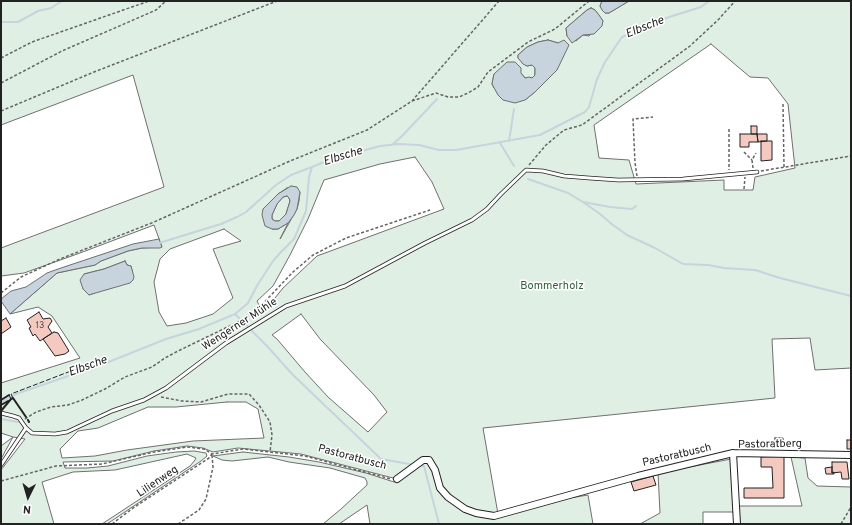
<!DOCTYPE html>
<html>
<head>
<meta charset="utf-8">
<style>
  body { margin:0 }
  #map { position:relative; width:852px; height:525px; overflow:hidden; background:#fff; font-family:Overpass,sans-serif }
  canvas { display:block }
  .frame { position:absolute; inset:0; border:2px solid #222; pointer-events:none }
  .north { position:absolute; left:8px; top:477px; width:40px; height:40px; -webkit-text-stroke:3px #fff; paint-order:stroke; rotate:185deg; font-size:11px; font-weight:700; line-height:16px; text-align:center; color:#222 }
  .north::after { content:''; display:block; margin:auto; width:14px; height:18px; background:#222; clip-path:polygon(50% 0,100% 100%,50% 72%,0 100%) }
</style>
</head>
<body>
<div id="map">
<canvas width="852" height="525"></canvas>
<div class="frame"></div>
<div class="north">N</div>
</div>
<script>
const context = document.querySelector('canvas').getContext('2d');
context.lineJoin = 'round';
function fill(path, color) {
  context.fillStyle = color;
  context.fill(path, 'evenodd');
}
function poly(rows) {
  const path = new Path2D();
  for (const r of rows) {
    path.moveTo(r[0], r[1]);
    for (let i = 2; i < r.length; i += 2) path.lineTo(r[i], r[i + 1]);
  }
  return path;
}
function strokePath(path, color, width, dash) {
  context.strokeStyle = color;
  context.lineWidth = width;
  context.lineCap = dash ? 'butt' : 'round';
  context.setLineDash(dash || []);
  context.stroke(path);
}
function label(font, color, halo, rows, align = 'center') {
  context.font = font + ' Overpass,sans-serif';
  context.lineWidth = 3;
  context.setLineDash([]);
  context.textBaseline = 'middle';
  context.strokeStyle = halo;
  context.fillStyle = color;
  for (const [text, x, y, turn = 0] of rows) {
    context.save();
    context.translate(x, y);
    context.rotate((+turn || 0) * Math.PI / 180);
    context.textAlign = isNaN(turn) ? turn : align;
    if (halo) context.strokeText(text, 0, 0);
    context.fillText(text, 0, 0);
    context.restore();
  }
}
const green = poly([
  [1,1,602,1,600,6,605,13,609,13,629,1,851,1,851,368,815,370,810,338,772,339,775,398,483,428,498,514,489,514,464,507,442,488,430,459,396,477,393,478,301,454,238,448,213,452,203,448,187,446,154,451,113,461,63,462,65,468,87,468,108,466,147,456,176,452,194,451,206,453,207,456,201,461,107,524,102,524,190,466,195,460,196,458,187,454,115,470,73,472,42,482,54,524,1,524,1,470,25,439,13,437,1,459,1,446,13,437,1,433,1,383,80,358,52,316,38,307,10,314,57,273,95,265,101,261,128,251,142,248,162,247,154,225,80,253,24,273,1,276,1,248,164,187,133,75,1,125,1,1],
  [591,8,595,10,603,21,589,36,583,35,576,41,567,36,566,28,587,10,591,8],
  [548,40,558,43,557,70,535,92,525,100,494,88,492,84,494,74,521,73,525,78,532,78,535,75,535,68,532,65,527,66,524,64,518,58,518,55,527,47,538,42,548,40],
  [711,44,750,77,768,78,788,104,795,168,755,177,753,190,724,190,724,180,636,184,629,160,599,158,594,125,711,44],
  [415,157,432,182,444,209,317,256,283,288,263,313,257,301,273,286,290,255,308,219,324,180,380,164,415,157],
  [287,188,300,192,299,201,297,209,280,239,288,223,278,229,272,229,263,209,278,194,287,188],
  [224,229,241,241,213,249,233,298,213,314,186,323,167,326,159,312,154,282,160,259,170,249,224,229],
  [125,261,127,265,131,266,132,271,92,294,89,295,83,289,84,274,104,269,125,261],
  [301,314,320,339,374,395,387,412,368,432,328,397,305,372,277,339,272,335,301,314],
  [227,402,246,402,258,409,264,438,193,441,127,450,95,456,62,458,60,449,78,431,98,428,148,407,176,407,227,402],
  [287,196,289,198,290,201,286,214,279,221,275,221,272,219,272,215,277,204,283,197,287,196],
  [243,452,289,457,319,462,366,473,394,482,397,481,419,464,428,462,444,495,486,517,552,501,588,495,593,524,370,524,367,505,339,524,323,524,341,509,367,485,367,482,365,478,330,468,289,462,268,457,232,461,222,460,213,456,243,452],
  [791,457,805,458,808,478,817,486,851,487,851,524,740,524,739,506,802,506,791,457],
  [731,459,734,512,703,512,703,524,640,524,660,513,658,473,731,459]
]);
fill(green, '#e0efe3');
strokePath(green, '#6f6f6f', 1);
const water = poly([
  [602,1,629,1,609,13,605,13,602,10,600,6,602,1],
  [591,8,595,10,599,15,603,21,602,26,594,34,583,35,572,43,567,36,566,28,587,10,591,8],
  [548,40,558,43,564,40,569,45,557,70,535,92,525,100,515,103,503,100,498,95,492,84,494,74,507,62,515,62,521,68,521,73,525,78,529,77,532,78,535,75,535,68,532,65,527,66,523,64,518,58,518,55,527,47,538,42,548,40],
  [291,186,297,187,300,192,297,209,294,215,288,223,278,229,272,229,265,226,262,215,263,209,278,194,291,186],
  [287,196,289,198,290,201,286,214,279,221,275,221,272,219,272,215,277,204,283,197,287,196],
  [159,239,162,247,160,248,142,248,128,251,101,261,95,265,57,273,10,314,1,301,1,299,11,291,26,287,47,273,58,269,133,244,159,239],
  [125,261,127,265,131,266,134,277,133,280,130,283,92,294,89,295,83,289,80,280,84,274,104,269,125,261]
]);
fill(water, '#c7d3dd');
strokePath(water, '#6f6f6f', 1);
strokePath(poly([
  [1,22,18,22,38,11,51,8,62,1],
  [509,141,514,109],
  [500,143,514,166],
  [392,145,402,136,437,99],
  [528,179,568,193,583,202,610,207,632,209,636,206],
  [583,202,600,214,613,225,627,235,655,248,683,264,708,265,724,268,755,270,780,278,851,296],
  [159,243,221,224,237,217,246,212,276,185,291,175,312,167],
  [235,314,267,346,293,375,381,459,415,465],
  [1,402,16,394,106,363,166,339,199,329,235,314,248,303,258,284,273,261,280,253,294,239,306,211,309,177,312,167,329,160,380,146,398,144,419,145,439,150,456,150,540,135,585,112,589,107,597,79,605,62,622,37,669,17,701,7,709,1],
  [1,419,18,422],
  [419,465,424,466,439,524]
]), '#c7d3dd', 2);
const building = poly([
  [751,126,757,126,757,134,751,134,751,126],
  [740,134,757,134,758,142,749,142,749,147,740,147,740,134],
  [757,134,767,134,767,141,758,142,757,134],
  [761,141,772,141,772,160,761,161,761,141],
  [39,312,43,319,50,318,52,321,48,327,52,333,40,341,35,334,33,336,29,328,31,327,27,320,39,312],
  [6,318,11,327,1,334,1,321,6,318],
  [54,332,58,333,69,351,65,354,55,356,43,339,54,332],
  [775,438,783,438,783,444,775,445,775,438],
  [847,440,851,440,851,449,847,449,847,440],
  [784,456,784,498,744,498,744,488,773,488,772,467,761,467,761,457,784,456],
  [832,462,847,462,849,479,842,479,841,472,832,473,832,462],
  [832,467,832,473,834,472,834,474,826,474,825,468,832,467],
  [653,476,656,485,634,491,631,482,653,476]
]);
fill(building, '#f3c9c0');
strokePath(building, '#222', 1);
const service = poly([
  [1,413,13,416,19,418,26,428,32,433,55,434,67,432,112,411,144,400,166,388,226,343,286,306,345,286,425,243,472,220,487,209,501,194,526,170,543,171,564,176,589,178,618,180,683,179,757,172],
  [1,465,26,428]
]);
const minor = poly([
  [733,453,737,524],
  [397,479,423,460,429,460,435,470,440,488,448,497,465,509,476,513,494,516,638,476,733,453,851,455]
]);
strokePath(service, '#222', 4.5);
strokePath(minor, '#222', 8);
strokePath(poly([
  [1,58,32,42,149,1],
  [1,83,62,51,156,10,166,1],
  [412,101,436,93,448,97,459,97,468,93,478,87,488,72,528,42,555,29,589,1],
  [783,104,784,167],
  [1,111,94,72,277,1],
  [729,129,729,170],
  [744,152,752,160],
  [529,165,546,145,564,130,582,125,690,46,719,19,735,1],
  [753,168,752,160,756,153],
  [761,171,851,156],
  [637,176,635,163,633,119,653,117],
  [744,189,745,177],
  [1,293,21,277,60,259,154,222,290,161,367,130,412,101,499,1],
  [161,397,182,401,201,402,228,394,249,394,259,405,270,422,272,435,270,452],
  [25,419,36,412,51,407,68,405,82,400,105,389,125,377,152,367,165,358,178,351,242,320,253,314,293,272,313,255,346,238,430,210],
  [1,481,56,466,102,464,154,452,187,447,204,449,212,454,243,449,305,456,391,479],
  [112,524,133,508,209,458,212,454],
  [178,524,199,510,206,499,213,467,212,455],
  [841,524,851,507]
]), '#646464', 1.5, [3, 2]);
strokePath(service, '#fff', 3);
strokePath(minor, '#fff', 6);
strokePath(poly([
  [9,395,11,399],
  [13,398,11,394,84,366]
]), '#222', 1, [5, 2]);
strokePath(poly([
  [1,400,9,395],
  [1,405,8,401],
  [1,411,11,399,13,398,26,417],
  [28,420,29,422]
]), '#222', 2);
label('9px', '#564c4a', null, [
  ["13",40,326]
]);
label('11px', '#2f5e38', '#fff', [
  ["Bommerholz",552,287]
]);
label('11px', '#222', '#fff', [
  ["Wengerner Mühle",240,325,-33],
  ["Pastoratberg",770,445,-1],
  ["Pastoratbusch",677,456,-13],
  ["Pastoratbusch",352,458,15],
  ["Lilienweg",158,482,-34]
]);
label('italic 12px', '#222', '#fff', [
  ["Elbsche",645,28,-22],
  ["Elbsche",343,157,-17],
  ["Elbsche",88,367,-20]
]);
</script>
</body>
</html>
